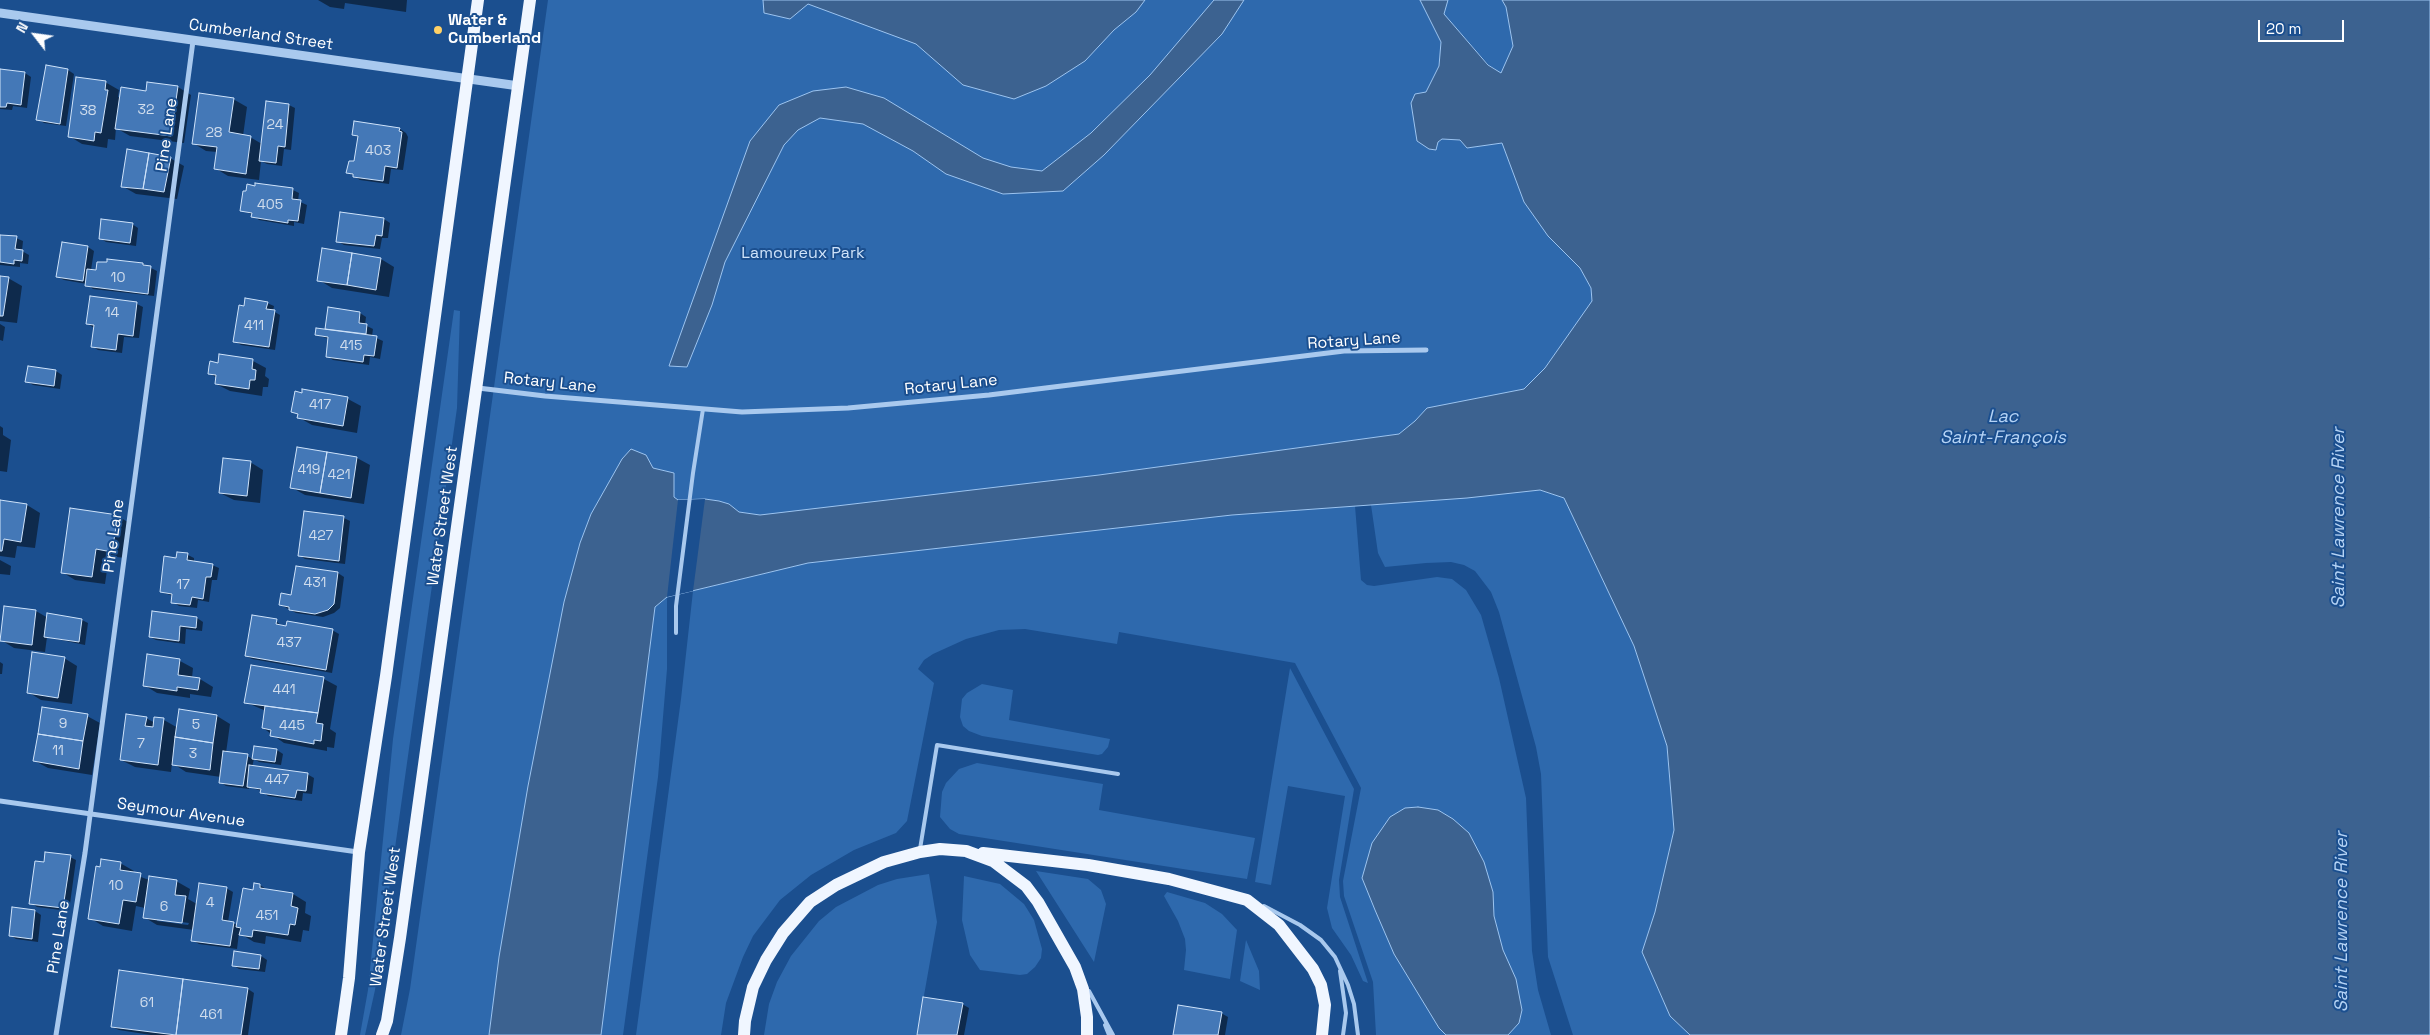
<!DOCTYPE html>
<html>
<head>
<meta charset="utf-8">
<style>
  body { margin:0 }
  #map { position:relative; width:2430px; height:1035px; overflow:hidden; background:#1b4f8f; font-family:"Space Grotesk",sans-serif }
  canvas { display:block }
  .north { position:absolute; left:10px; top:10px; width:50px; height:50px; -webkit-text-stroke:4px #1b4f8f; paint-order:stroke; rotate:300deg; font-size:14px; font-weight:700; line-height:20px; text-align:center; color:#fff }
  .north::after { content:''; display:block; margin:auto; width:18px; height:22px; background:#fff; clip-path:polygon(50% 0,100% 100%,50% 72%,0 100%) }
  .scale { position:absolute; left:2258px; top:20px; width:86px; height:22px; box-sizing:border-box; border:2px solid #fff; border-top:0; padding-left:6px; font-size:15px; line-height:18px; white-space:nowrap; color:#fff; -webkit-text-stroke:4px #1b4f8f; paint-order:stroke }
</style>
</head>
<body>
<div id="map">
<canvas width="2430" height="1035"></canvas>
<div class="north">N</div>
<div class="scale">20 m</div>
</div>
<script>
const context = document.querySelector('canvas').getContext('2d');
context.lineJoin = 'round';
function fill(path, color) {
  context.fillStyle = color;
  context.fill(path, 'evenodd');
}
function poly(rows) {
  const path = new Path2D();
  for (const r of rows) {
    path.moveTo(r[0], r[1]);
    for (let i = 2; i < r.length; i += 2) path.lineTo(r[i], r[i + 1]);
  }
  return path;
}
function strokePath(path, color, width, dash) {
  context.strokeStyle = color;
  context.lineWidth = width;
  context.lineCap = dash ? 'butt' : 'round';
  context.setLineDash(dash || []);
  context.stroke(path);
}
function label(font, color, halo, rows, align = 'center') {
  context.font = font + ' "Space Grotesk",sans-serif';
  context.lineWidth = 4;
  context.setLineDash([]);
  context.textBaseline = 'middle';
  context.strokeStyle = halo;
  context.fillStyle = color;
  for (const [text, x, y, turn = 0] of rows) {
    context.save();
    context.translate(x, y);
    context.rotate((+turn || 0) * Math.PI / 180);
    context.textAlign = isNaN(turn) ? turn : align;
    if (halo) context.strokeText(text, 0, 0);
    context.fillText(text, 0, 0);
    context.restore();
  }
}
fill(poly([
  [548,0,1502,0,1506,7,1513,46,1501,73,1489,65,1444,14,1432,24,1441,42,1439,66,1426,92,1438,142,1442,139,1460,140,1467,148,1502,142,1524,202,1548,236,1580,268,1591,288,1593,301,1545,368,1524,389,1427,408,1415,421,1399,434,1099,475,760,516,739,512,729,504,705,499,678,500,674,497,674,473,652,468,646,455,591,514,580,543,564,602,499,957,489,1035,401,1035,410,989],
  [454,310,460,311,457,408,375,990,365,1035,360,1035,368,990,393,739],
  [1540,490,1564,498,1634,646,1667,746,1674,830,1655,912,1642,952,1670,1016,1690,1035,1573,1035,1548,957,1541,774,1536,747,1499,612,1491,592,1475,571,1464,565,1451,562,1426,563,1385,567,1378,553,1371,505],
  [1355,506,1361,580,1367,585,1374,586,1437,577,1452,579,1466,590,1481,615,1499,678,1526,798,1532,951,1538,990,1551,1035,1376,1035,1373,982,1344,896,1343,881,1361,788,1295,663,1119,632,1117,644,1025,629,999,630,966,639,933,654,924,660,918,669,934,683,907,821,896,833,854,850,811,875,780,900,753,936,743,957,726,1003,721,1035,636,1035,681,699,693,591,808,563,1232,515],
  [667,597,667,669,658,777,623,1035,601,1035,655,607],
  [1290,668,1354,789,1339,880,1340,897,1368,983,1363,981,1351,955,1332,928,1327,908,1345,796,1288,786,1271,885,1255,882],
  [982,684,1013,690,1009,720,1110,739,1108,747,1102,754,1098,755,982,736,969,731,963,726,960,717,962,699,967,693],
  [977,763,1103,784,1099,810,1255,838,1247,879,959,834,950,829,940,817,942,792,946,783,959,769],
  [1036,871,1088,879,1101,890,1106,904,1094,962],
  [929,874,937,922,917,1035,764,1035,769,1004,777,982,791,956,819,921,836,907,878,885,897,879],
  [964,876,1000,884,1024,904,1034,920,1042,949,1041,958,1035,967,1027,974,1020,975,980,970,970,955,962,920],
  [1167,892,1205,903,1222,914,1237,930,1230,979,1184,970,1186,950,1185,939,1178,921,1164,896],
  [1246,940,1259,971,1260,990,1240,981]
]), '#2e69ad');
const water = poly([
  [763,0,1145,0,1136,12,1114,30,1085,61,1046,86,1014,99,963,85,916,44,808,4,790,19,764,13,763,0],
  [1214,0,1244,0,1222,34,1104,155,1063,191,1003,194,946,174,913,151,863,124,820,118,798,130,784,145,725,262,712,305,687,367,669,366,750,141,779,105,813,91,846,87,884,98,983,158,1011,167,1042,171,1091,133,1150,75,1214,0],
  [1420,0,1448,0,1444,14,1488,65,1501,73,1513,46,1506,7,1502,0,2430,0,2430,1035,1690,1035,1670,1016,1642,952,1655,912,1674,830,1667,746,1634,646,1564,498,1540,490,1467,498,1232,515,808,563,667,597,655,607,601,1035,489,1035,499,957,528,786,564,602,580,543,591,514,622,459,631,449,646,455,653,468,674,473,674,497,678,500,705,499,719,501,729,504,739,512,760,515,1099,475,1399,434,1415,421,1427,408,1524,389,1545,368,1592,301,1591,288,1580,268,1548,236,1524,202,1502,143,1467,148,1460,140,1442,139,1438,142,1436,150,1429,149,1417,141,1411,103,1415,94,1426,92,1439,66,1441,42,1420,0],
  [1418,807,1438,810,1453,819,1469,833,1484,862,1493,892,1494,916,1503,950,1516,979,1522,1010,1519,1023,1508,1035,1446,1035,1439,1028,1394,954,1375,910,1362,878,1372,843,1390,817,1405,808,1418,807]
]);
fill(water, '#3c6290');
strokePath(water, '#9cc4f0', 1);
fill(poly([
  [705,499,693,591,667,597,678,500]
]), '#1b4f8f');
fill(poly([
  [318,0,407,0,406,12,345,3,344,9,330,7],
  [47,67,68,70,74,74,66,126,44,123,38,119],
  [0,70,25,73,31,77,27,108,13,106,12,110,0,109],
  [105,82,119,90,118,97,120,98,178,87,191,95,184,143,130,136,116,128,115,140,108,139,107,148,82,144,69,136],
  [233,99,247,107,243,136,250,137,262,144,267,103,289,105,295,108,291,150,284,149,282,166,267,164,261,161,259,180,228,176,215,168,217,152,206,151,193,143],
  [355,122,400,129,406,133,408,137,403,170,391,169,389,184,360,180,348,172,355,162,359,138,353,134],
  [170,158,184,166,177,199,136,194,122,186],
  [293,190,299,193,298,201,307,205,304,224,294,222,294,226,259,220,253,215,241,210],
  [384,219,390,223,388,238,382,238,380,249,344,245,337,241],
  [132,224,138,228,136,246,106,242,100,238],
  [0,236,16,238,23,241,22,251,29,255,28,264,20,263,20,267,0,265],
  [63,243,88,247,94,251,91,270,143,264,157,271,154,296,93,289,87,284,64,280,58,277],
  [381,259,394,267,389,297,332,288,319,280],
  [0,277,8,278,22,286,17,323,0,321],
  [91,298,137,304,143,307,139,338,124,337,122,353,98,350,92,346,94,328,88,324],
  [267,303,274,306,273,311,280,315,275,350,241,345,235,341,245,307],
  [329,309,360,313,366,317,365,325,373,329,372,336,383,341,380,359,370,357,369,365,333,360,327,356,329,339,317,335,326,330],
  [0,324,5,327,3,341,0,340],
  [253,361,266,368,265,376,269,379,268,387,263,387,262,396,230,391,216,384,217,378,209,373,219,364],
  [56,371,62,375,60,389,33,385,27,381],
  [303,391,348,399,361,406,357,433,312,425,298,417,299,415,293,412],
  [0,426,3,428,3,435,11,440,7,472,0,471],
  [298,449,357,458,370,465,364,504,305,495,291,487],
  [250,462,263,470,260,503,234,500,220,493],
  [0,501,27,505,40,513,35,548,17,546,15,558,0,556],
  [305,512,344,518,350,521,345,564,305,559,299,555],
  [118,516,131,524,125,558,109,556,105,584,75,580,62,572],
  [178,553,188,555,194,558,194,562,212,565,219,568,217,580,212,580,209,602,198,600,197,608,179,606,173,602,173,596,161,592],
  [0,560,11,566,10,575,0,574],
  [338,573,344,577,340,608,334,613,323,617,296,613,281,605],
  [5,608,36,611,48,618,48,614,82,620,88,623,85,645,47,637,45,652,14,648,1,640],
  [197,618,203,622,202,631,186,629,185,644,156,640,150,637],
  [276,621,282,626,332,630,339,634,332,673,252,659,246,656],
  [148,656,180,661,193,668,192,678,200,679,213,687,211,697,190,694,190,698,157,693,144,685],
  [64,658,77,666,72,704,41,700,28,692],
  [0,662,3,664,2,674,0,674],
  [252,666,324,679,337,686,330,729,336,733,334,748,327,747,327,751,284,743,263,728,266,711,245,702],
  [87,716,100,723,92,775,48,768,35,761],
  [217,716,230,724,226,753,247,756,253,759,255,747,277,750,283,754,281,765,259,762,254,759,252,767,307,774,314,778,312,794,303,793,302,801,268,796,262,791,249,787,249,789,226,786,220,782,221,777,186,772,172,763,171,772,135,767,121,760,146,718,155,723,164,720,178,728],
  [70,857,76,860,69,911,37,907,31,903,45,863],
  [120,863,134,871,133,874,149,880,176,881,190,889,188,899,197,904,226,888,233,892,228,922,238,925,254,891,260,885,269,891,293,894,306,902,305,913,311,916,309,931,303,930,301,942,266,936,265,944,254,942,239,933,237,949,199,944,192,940,194,930,157,925,144,917,145,908,136,906,132,931,103,926,90,918],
  [157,919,189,923,188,925,157,921],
  [35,911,41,915,38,942,16,939,10,935],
  [261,956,267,960,265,972,239,969,233,965],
  [248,989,254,993,248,1035,151,1035,119,1030,112,1027],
  [962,1004,969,1008,964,1035,918,1035],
  [1221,1013,1228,1017,1225,1035,1174,1035]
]), '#0007');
const building = poly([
  [46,65,68,69,60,124,36,120,46,65],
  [0,69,25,72,21,105,7,103,6,107,0,107,0,69],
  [76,77,106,81,105,90,108,90,101,133,95,132,94,141,68,137,76,77],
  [147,82,178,86,171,136,115,129,121,87,146,91,147,82],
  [199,93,234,98,229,132,251,136,246,174,214,169,217,147,192,144,199,93],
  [266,101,289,104,285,147,278,146,276,163,259,161,266,101],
  [354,121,400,128,399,131,402,132,397,168,385,166,383,181,353,177,353,174,346,173,349,161,354,161,358,136,352,135,354,121],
  [127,149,149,153,143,189,121,187,127,149],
  [149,153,171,157,164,192,143,189,149,153],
  [255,183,293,188,292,199,301,200,298,221,288,220,288,223,251,217,252,213,240,211,243,191,246,191,247,184,255,186,255,183],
  [340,212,384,218,382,236,376,235,374,246,336,242,340,212],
  [101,219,133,223,130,243,99,239,101,219],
  [0,235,17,236,15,249,23,250,22,261,14,260,14,264,0,262,0,235],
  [62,242,88,246,83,281,56,277,62,242],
  [322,248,352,253,347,285,317,281,322,248],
  [352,253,381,258,376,290,347,285,352,253],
  [107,259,143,263,143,265,151,266,148,294,85,286,87,269,96,270,97,262,107,262,107,259],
  [0,276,9,277,3,316,0,316,0,276],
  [90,296,137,302,133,336,118,334,116,350,91,347,94,325,86,324,90,296],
  [245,298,268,302,266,309,275,310,269,347,233,342,239,305,244,306,245,298],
  [328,307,360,312,359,323,367,324,366,334,325,329,328,307],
  [316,328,377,336,374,356,364,355,363,362,326,357,328,337,315,335,316,328],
  [219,354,253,359,252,369,256,370,255,380,250,380,249,389,215,384,216,375,208,374,209,366,210,361,218,363,219,354],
  [28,366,56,370,54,386,25,382,28,366],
  [302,389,348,397,343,426,297,418,298,414,291,412,295,391,302,393,302,389],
  [297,447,327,452,320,493,290,488,297,447],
  [327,452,357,457,351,498,320,493,327,452],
  [223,458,251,461,247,496,219,493,223,458],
  [0,500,27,504,21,542,4,539,2,551,0,551,0,500],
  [70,508,118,515,112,552,96,549,92,577,61,573,70,508],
  [304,511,344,516,339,561,298,556,304,511],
  [177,552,188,553,187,560,213,564,211,577,206,577,203,599,192,597,190,605,171,603,172,594,160,592,164,556,176,558,177,552],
  [296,566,338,572,334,604,328,610,315,614,289,610,289,607,279,605,281,593,291,595,296,566],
  [4,606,36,610,32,645,0,641,4,606],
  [152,611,197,617,196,628,180,626,179,641,149,637,152,611],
  [47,613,82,619,79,642,44,637,47,613],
  [252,615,277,619,276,624,286,626,287,621,333,629,326,670,245,656,252,615],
  [32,652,65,657,58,698,27,693,32,652],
  [147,654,180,659,178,675,200,678,198,690,177,687,177,691,143,686,147,654],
  [251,665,324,677,318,713,244,703,251,665],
  [265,706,318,713,316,723,323,724,321,741,314,740,314,744,270,736,271,730,262,728,265,706],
  [42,707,88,714,83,741,38,734,42,707],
  [179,709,217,715,213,743,175,737,179,709],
  [126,714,147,717,145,726,153,727,154,717,164,718,158,765,120,760,126,714],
  [38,734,83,741,79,769,33,761,38,734],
  [175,737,213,743,210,770,172,765,175,737],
  [254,746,277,749,275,762,252,759,254,746],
  [223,751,248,754,243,786,219,783,223,751],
  [249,765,308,773,306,791,297,790,295,798,260,793,261,789,247,787,249,765],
  [45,852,71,855,63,908,29,904,35,861,44,862,45,852],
  [101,859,121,862,120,870,141,873,136,902,123,900,119,924,88,919,96,866,100,867,101,859],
  [149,876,177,880,175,895,186,896,182,923,143,918,149,876],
  [199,883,227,887,222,920,234,922,230,946,191,941,199,883],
  [254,883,260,884,260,888,293,893,291,906,298,908,295,925,290,924,288,935,253,930,252,937,239,935,241,928,236,927,243,888,253,890,254,883],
  [12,907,35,910,32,939,9,936,12,907],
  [234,951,261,955,259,969,232,966,234,951],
  [119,970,183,979,176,1035,111,1027,119,970],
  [183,979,248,988,241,1035,176,1035,183,979],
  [923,997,963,1003,957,1035,917,1035,923,997],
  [1178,1005,1222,1012,1218,1035,1173,1035,1178,1005]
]);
fill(building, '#4478b7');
strokePath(building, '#cfe3fa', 1);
strokePath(poly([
  [676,633,676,606,693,473,703,409],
  [920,849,937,745,1118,774],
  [1264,906,1300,925,1321,940,1335,957,1348,985,1354,1004,1358,1035],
  [1340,971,1346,1013,1343,1035],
  [1089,991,1113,1035],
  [1105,1025,1109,1035]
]), '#a9c9ee', 4);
strokePath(poly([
  [478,388,545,396,742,412,848,408,989,395,1344,351,1426,350],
  [0,801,358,852],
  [56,1035,85,853,193,41]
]), '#a9c9ee', 5);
strokePath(poly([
  [0,13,519,86]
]), '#a9c9ee', 9);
strokePath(poly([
  [983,853,1088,865,1169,879,1247,900,1279,925,1313,969,1321,985,1325,1005,1322,1035],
  [341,1035,349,978,359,852,386,676,478,0],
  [382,1035,387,1021,400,938,530,0],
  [744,1035,745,1021,753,987,766,960,783,933,810,902,836,885,884,862,920,852,940,849,966,851,993,861,1026,886,1038,902,1075,967,1083,989,1087,1017,1087,1035]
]), '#f0f6ff', 12);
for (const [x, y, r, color] of [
  [438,30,5,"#ffd166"]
]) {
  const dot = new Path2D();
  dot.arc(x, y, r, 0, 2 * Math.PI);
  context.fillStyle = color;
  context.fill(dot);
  strokePath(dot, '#1b4f8f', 2);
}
label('14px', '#d0dded', null, [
  ["32",146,110],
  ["38",88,111],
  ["24",275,125],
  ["28",214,133],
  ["403",378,151],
  ["405",270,205],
  ["10",118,278],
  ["14",112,313],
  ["411",254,326],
  ["415",351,346],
  ["417",320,405],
  ["419",309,470],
  ["421",339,475],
  ["427",321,536],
  ["431",315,583],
  ["17",183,585],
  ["437",289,643],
  ["441",284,690],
  ["9",63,724],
  ["5",196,725],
  ["445",292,726],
  ["7",141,744],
  ["11",58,751],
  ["3",193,754],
  ["447",277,780],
  ["10",116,886],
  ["4",210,903],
  ["6",164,907],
  ["451",267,916],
  ["61",147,1003],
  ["461",211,1015]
]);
label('bold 16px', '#fff', '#1b4f8f', [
  ["Water &",448,21],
  ["Cumberland",448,39]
], 'left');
label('16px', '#fff', '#1b4f8f', [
  ["Cumberland Street",261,35,8],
  ["Pine Lane",167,135,-82],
  ["Rotary Lane",1354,341,-4],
  ["Rotary Lane",550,383,6],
  ["Rotary Lane",951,385,-6],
  ["Water Street West",443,516,-82],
  ["Pine Lane",114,536,-82],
  ["Seymour Avenue",181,813,8],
  ["Water Street West",386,917,-82],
  ["Pine Lane",59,937,-81]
]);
label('16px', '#cfe3fa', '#1b4f8f', [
  ["Lamoureux Park",803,254]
]);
label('italic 18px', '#b5d3f5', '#1b4f8f', [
  ["Lac",2003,417],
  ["Saint-François",2003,438],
  ["Saint Lawrence River",2339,518,-90],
  ["Saint Lawrence River",2342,922,-90]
]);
</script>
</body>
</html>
